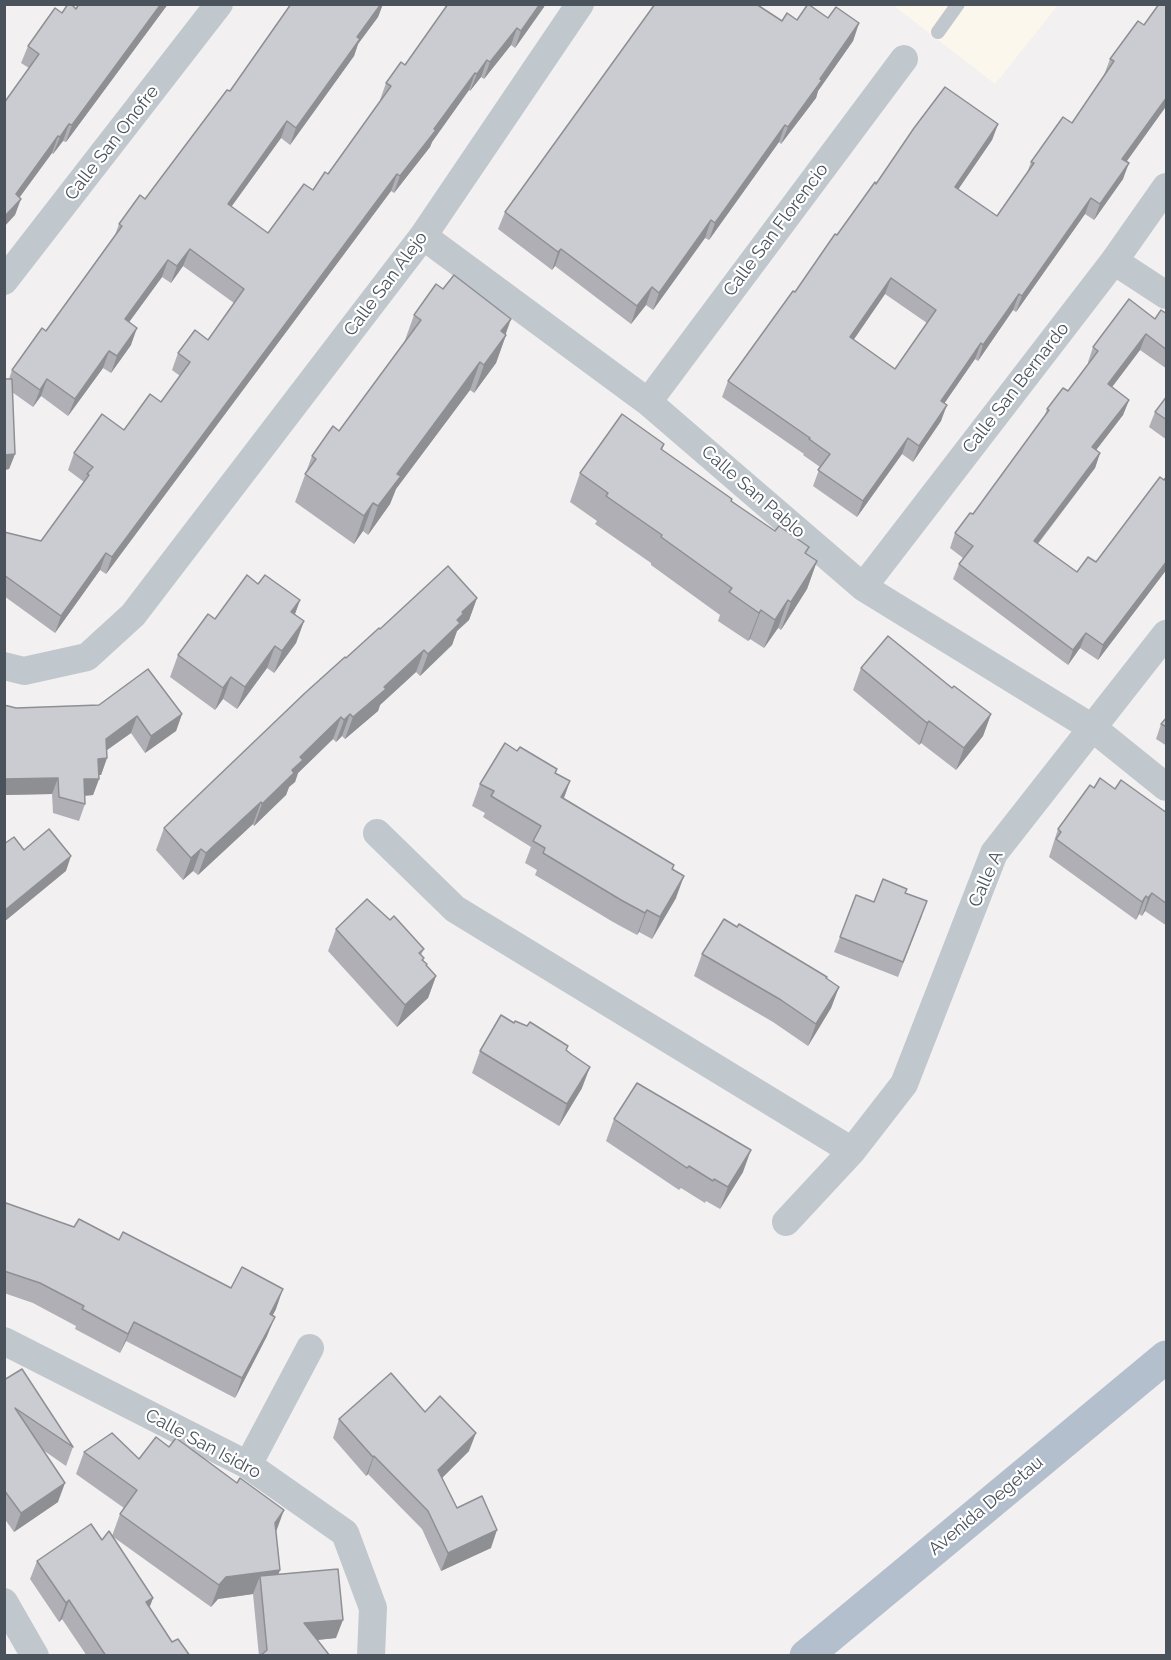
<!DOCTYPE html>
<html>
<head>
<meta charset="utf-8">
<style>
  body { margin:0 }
  #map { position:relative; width:1171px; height:1660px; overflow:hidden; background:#f2f0f0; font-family:Raleway,sans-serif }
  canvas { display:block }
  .frame { position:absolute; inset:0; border:6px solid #4a535c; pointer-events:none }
</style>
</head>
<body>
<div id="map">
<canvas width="1171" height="1660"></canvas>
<div class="frame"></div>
</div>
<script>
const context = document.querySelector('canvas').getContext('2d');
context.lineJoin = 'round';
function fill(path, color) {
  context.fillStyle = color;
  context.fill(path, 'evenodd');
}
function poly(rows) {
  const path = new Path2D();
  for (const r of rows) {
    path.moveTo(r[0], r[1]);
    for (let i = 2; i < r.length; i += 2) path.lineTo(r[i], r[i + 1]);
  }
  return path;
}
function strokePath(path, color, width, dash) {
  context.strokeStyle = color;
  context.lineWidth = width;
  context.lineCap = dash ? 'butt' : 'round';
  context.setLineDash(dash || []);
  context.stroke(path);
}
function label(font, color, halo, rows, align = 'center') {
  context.font = font + ' Raleway,sans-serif';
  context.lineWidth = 4.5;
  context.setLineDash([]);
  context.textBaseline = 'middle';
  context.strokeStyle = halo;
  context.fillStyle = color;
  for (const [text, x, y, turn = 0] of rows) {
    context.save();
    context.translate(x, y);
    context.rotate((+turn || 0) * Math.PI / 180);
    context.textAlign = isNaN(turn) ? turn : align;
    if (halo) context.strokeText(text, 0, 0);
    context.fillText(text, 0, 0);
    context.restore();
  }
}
fill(poly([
  [893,5,1058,5,995,84]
]), '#fbf7ec');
strokePath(poly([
  [938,32,958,4]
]), '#c0c7cd', 14);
strokePath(poly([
  [423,236,648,402,863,587,1094,729,1166,787],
  [1114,261,1166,295],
  [4,281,219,4],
  [648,402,904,59],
  [863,587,1114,261,1166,187],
  [4,666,24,671,87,657,133,615,423,236,580,4],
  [377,833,455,909,852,1151],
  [786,1222,852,1151,904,1084,994,853,1166,634],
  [4,1341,248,1465,345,1533,373,1608,371,1656],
  [248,1465,310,1348],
  [4,1602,35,1656]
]), '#c0c7cd', 28);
strokePath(poly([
  [806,1656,1166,1357]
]), '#b3bfcc', 33);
fill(poly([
  [79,4,168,4,66,142,63,141,53,154,52,153,20,197,15,215,29,68,21,63,28,46,62,13,76,9],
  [291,4,383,4,378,17,358,44,354,56,290,145,281,138,231,207,268,233,328,174,381,101,380,100,386,83,405,65,446,7,443,4,545,4,544,7,515,48,511,45,484,79,481,77,470,91,469,90,432,142,430,147,394,193,391,191,106,574,100,570,55,633,4,596,4,532,41,541,84,482,68,470,74,453,124,430,161,402,180,376,172,370,178,353,208,340,234,303,183,266,171,283,162,277,129,322,131,345,111,373,103,368,68,416,41,396,33,407,12,392,15,454,9,469,4,470,4,379,9,379,12,370,46,331,115,235,119,224,145,199,230,91],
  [1167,4,1167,105,1126,161,1123,179,1094,220,1085,214,1016,312,1013,310,978,361,975,359,944,403,941,421,913,462,902,454,857,517,813,486,820,467,803,455,804,454,722,397,728,381,876,184,998,124,992,140,958,189,997,216,1027,173,1031,162,1072,123,1104,75,1110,59],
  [885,294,927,323,895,369,853,340],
  [828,18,859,23,853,41,818,91,816,98,781,144,779,142,709,240,705,238,653,310,646,305,631,324,555,266,552,270,498,229,505,212,782,21],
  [1167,314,1167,369,1140,350,1112,387,1129,400,1123,415,1096,450,1100,453,1095,468,1038,544,1077,572,1096,562,1167,476,1167,569,1098,660,1080,648,1068,665,953,579,959,564,963,558,950,548,955,533,973,514,1044,418,1047,409,1068,391,1089,363,1088,362,1093,347],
  [414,315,506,335,496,363,474,393,470,390,396,489,390,504,368,535,363,531,354,544,295,502,312,456,339,431,404,343],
  [1167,396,1167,440,1149,427,1155,412],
  [664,444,662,450,731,501,817,561,807,589,781,630,778,628,764,648,750,639,748,641,718,621,720,615,651,565,651,563,595,524,597,521,570,502,580,473],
  [258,584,300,600,295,614,304,621,296,643,274,673,267,668,237,709,223,699,215,710,170,677,178,655,215,619],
  [477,598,469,620,457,631,452,645,420,676,416,672,380,705,378,711,345,739,342,736,336,742,333,739,298,773,295,782,289,787,286,795,254,826,253,824,198,875,193,871,183,880,156,850,164,828,346,658,380,629],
  [861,668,952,688,991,714,983,736,956,770,921,743,919,745,853,690],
  [4,705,16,708,182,714,176,731,145,753,131,733,107,750,107,758,101,775,99,775,99,779,93,795,85,796,85,804,79,821,53,813,52,794,4,795],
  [1167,717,1167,746,1156,739,1161,724],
  [517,751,557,769,556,773,570,781,564,798,674,865,673,869,676,898,652,939,639,932,637,935,613,922,535,875,537,870,525,863,531,847,483,817,485,813,472,806,480,784],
  [1094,788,1115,789,1167,813,1167,926,1145,911,1142,916,1139,914,1136,920,1049,857,1058,829],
  [906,893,922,916,898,977,834,952,840,937,874,902],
  [390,920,424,949,421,955,424,958,423,960,427,964,426,966,436,976,428,998,397,1027,328,951,336,929],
  [737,927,839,987,831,1008,808,1046,773,1022,694,976,702,954],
  [514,1023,567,1050,582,1088,559,1126,472,1073,480,1051],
  [614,1119,743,1172,720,1209,706,1201,705,1203,681,1188,679,1190,606,1141],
  [4,1207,119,1240,231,1288,276,1309,272,1316,267,1336,235,1398,126,1341,120,1353,75,1329,76,1326,33,1303,4,1293],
  [4,1380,73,1447,66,1466,43,1450,58,1502,14,1532,4,1518],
  [425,1412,469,1451,442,1478,457,1508,491,1548,441,1571,422,1529,368,1474,366,1476,333,1438,339,1419],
  [84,1452,139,1459,276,1533,280,1570,278,1574,336,1638,317,1640,259,1656,253,1594,218,1599,211,1607,112,1536,153,1598,149,1608,172,1642,190,1656,87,1656,62,1619,59,1622,30,1579,37,1561,102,1540,112,1536,120,1514,124,1508,76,1474]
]), '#afafb5');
fill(poly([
  [161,4,168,4,66,142,72,125],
  [381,4,383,4,378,17,358,44,354,56,290,145,296,128,357,37],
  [540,4,545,4,544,7,515,48,521,31],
  [859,23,853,41,818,91,816,98,781,144,788,127],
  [517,28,511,45,484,79,490,62],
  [487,60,481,77,470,91,477,74],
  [475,73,469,90,432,142,430,147,394,193,400,176],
  [1167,97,1167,105,1117,175,1122,159],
  [287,121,281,138,221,221,228,204],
  [69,124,63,141,53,154,60,137],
  [998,124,992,140,949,203,955,187],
  [785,125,779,142,709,240,715,223],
  [58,136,52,153,10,210,16,194],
  [1129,163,1123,179,1094,220,1100,204],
  [397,174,391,191,106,574,112,557],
  [1091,198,1085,214,1016,312,1022,296],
  [21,199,15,215,4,227,4,217],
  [711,220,705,238,653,310,659,293],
  [190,249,183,266,171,283,177,266],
  [561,249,555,266,552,270,558,252],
  [168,260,162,277,119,336,125,319],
  [891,278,885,294,844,354,850,337],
  [652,287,646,305,631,324,637,306],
  [1019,294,1013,310,978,361,983,345],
  [511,319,504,339,506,335,496,363,474,393,484,365,501,331],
  [137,328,131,345,111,373,117,356],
  [1146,334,1140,350,1103,399,1108,384],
  [981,343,975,359,935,417,941,401],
  [109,351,103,368,68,416,75,399],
  [480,362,470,390,396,489,390,504,368,535,378,506,397,474],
  [47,379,41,396,33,407,40,390],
  [1129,400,1123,415,1087,462,1092,447],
  [947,405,941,421,913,462,919,446],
  [908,438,902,454,857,517,863,501],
  [1100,453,1095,468,1028,556,1034,541],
  [15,454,9,469,4,470,4,455],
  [373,503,363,531,354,544,364,516],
  [106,553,100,570,55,633,61,616],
  [817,561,807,589,781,630,791,602],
  [1167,561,1167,569,1098,660,1103,645],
  [477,598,469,620,457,631,452,645,420,676,428,654,457,620,462,612],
  [300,600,292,622,291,612],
  [788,600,778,628,764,648,775,620],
  [761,610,750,639,748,641,759,613],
  [304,621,296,643,274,673,282,651],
  [1086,633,1080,648,1068,665,1073,650],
  [275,646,267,668,237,709,245,687],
  [424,650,416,672,380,705,378,711,345,739,353,717,384,687],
  [231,677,223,699,215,710,223,688],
  [182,714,176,731,145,753,151,736],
  [350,714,342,736,336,742,344,720],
  [991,714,983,736,956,770,964,748],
  [137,716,131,733,100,755,106,739],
  [341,717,333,739,298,773,295,782,289,787,286,795,254,826,262,804,292,770,300,757],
  [929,721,921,743,919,745,927,723],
  [107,758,101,775,92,775,98,759],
  [58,778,52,794,4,795,4,779],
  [84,779,99,779,93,795,78,796],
  [570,781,562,803,561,797],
  [261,802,253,824,198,875,206,853],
  [201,849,193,871,183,880,191,858],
  [71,856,66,871,4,922,4,911],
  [684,876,676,898,652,939,660,917],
  [1152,893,1145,911,1142,916,1148,898],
  [1146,896,1139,914,1136,920,1142,902],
  [647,910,639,932,637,935,645,913],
  [436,976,428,998,397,1027,405,1005],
  [839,987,831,1008,808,1046,816,1024],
  [590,1067,582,1088,559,1126,567,1104],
  [751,1150,743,1172,720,1209,728,1187],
  [283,1289,276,1309,263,1334,270,1314],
  [275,1317,267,1336,235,1398,242,1378],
  [134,1322,126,1341,120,1353,128,1334],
  [476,1433,469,1451,432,1488,438,1470],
  [374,1456,368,1474,366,1476,373,1457],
  [65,1483,58,1502,14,1532,21,1513],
  [284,1510,276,1532,267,1545,275,1523],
  [497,1530,491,1548,441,1571,448,1553],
  [280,1570,272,1592,260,1576,253,1594,218,1599,211,1607,219,1585,226,1577],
  [153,1598,146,1617,146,1602],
  [69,1600,62,1619,59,1622,66,1603],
  [343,1620,336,1638,297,1642,304,1623]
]), '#8e8f93');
const building = poly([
  [68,4,71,4,76,9,79,4,161,4,72,125,69,124,60,137,58,136,16,194,21,199,4,217,4,103,39,54,28,46,55,8,62,13,68,4],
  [291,4,381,4,357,37,360,39,296,128,287,121,228,204,268,233,304,184,313,190,325,172,328,174,391,86,386,83,401,62,405,65,448,4,540,4,521,31,517,28,490,62,487,60,477,74,475,73,434,129,436,130,400,176,397,174,112,557,106,553,61,616,4,575,4,532,41,541,89,475,87,474,93,467,74,453,102,414,124,430,150,394,161,402,190,362,178,353,195,330,208,340,244,289,190,249,177,266,168,260,125,319,137,328,117,356,109,351,75,399,47,379,40,390,12,370,42,328,46,331,122,226,119,224,140,195,145,199,227,90,230,91,291,4],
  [655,4,756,4,782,21,787,13,797,20,808,4,828,18,836,7,859,23,820,79,822,80,788,127,785,125,715,223,711,220,659,293,652,287,637,306,561,249,558,252,505,212,655,4],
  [1159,4,1167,4,1167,97,1122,159,1129,163,1100,204,1091,198,1022,296,1019,294,983,345,981,343,941,401,947,405,919,446,908,438,863,501,818,470,830,454,809,439,810,438,728,381,793,291,795,292,835,234,837,235,875,182,876,184,914,128,945,87,998,124,955,187,997,216,1034,163,1031,162,1063,117,1072,123,1114,61,1110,59,1138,21,1144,25,1159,4],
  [891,278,936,310,895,369,850,337,891,278],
  [454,275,511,319,501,331,506,335,484,365,480,362,397,474,401,476,378,506,373,503,364,516,305,474,316,459,312,456,333,426,339,431,401,347,421,320,414,315,436,284,443,289,454,275],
  [1129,299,1155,319,1161,310,1167,314,1167,350,1146,334,1108,384,1129,400,1092,447,1100,453,1034,541,1077,572,1088,557,1096,562,1160,477,1164,480,1167,476,1167,561,1103,645,1086,633,1073,650,959,564,973,546,955,533,970,513,973,514,1049,410,1047,409,1063,388,1068,391,1098,351,1093,347,1129,299],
  [4,379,12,379,15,454,4,455,4,379],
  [1167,396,1167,420,1155,412,1167,396],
  [622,414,664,444,661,449,732,499,731,501,775,531,779,526,809,547,805,553,817,561,791,602,788,600,775,620,761,610,759,613,729,592,732,588,661,537,662,535,606,496,608,493,580,473,622,414],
  [448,566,477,598,462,612,463,614,457,620,460,623,428,654,424,650,384,687,386,689,353,717,350,714,344,720,341,717,300,757,303,760,292,770,294,773,262,804,261,802,206,853,201,849,191,858,164,828,305,693,345,657,346,658,379,628,380,629,448,566],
  [247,575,258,584,265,575,300,600,291,612,304,621,282,651,275,646,245,687,231,677,223,688,178,655,208,614,215,619,247,575],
  [888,636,952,688,954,686,991,714,964,748,929,721,927,723,861,668,888,636],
  [148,669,182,714,151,736,137,716,106,739,107,758,98,759,99,779,84,779,85,804,59,797,58,778,4,779,4,705,16,708,99,705,148,669],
  [1167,717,1167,727,1161,724,1167,717],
  [505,743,517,751,520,747,557,769,555,773,570,781,561,797,674,865,672,869,684,876,660,917,647,910,645,913,621,900,543,853,545,848,533,841,541,826,491,796,494,791,480,784,505,743],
  [1100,778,1115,789,1121,780,1167,813,1167,904,1152,893,1148,898,1146,896,1142,902,1056,839,1061,832,1058,829,1090,785,1094,788,1100,778],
  [49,829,71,856,4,911,4,844,14,837,24,850,49,829],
  [883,879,907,889,905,893,927,901,903,962,840,937,856,895,874,902,883,879],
  [367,899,390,920,394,916,424,949,419,953,424,958,422,960,427,964,426,965,436,976,405,1005,336,929,367,899],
  [724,919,737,927,739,924,827,977,826,978,839,987,816,1024,781,1000,702,954,724,919],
  [501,1015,514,1023,515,1021,527,1026,530,1022,568,1046,566,1050,571,1054,590,1067,567,1104,480,1051,501,1015],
  [637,1083,751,1150,728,1187,714,1179,713,1181,689,1166,687,1168,614,1119,637,1083],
  [6,1203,74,1227,79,1219,119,1240,123,1232,231,1288,242,1267,283,1289,270,1314,275,1317,242,1378,134,1322,128,1334,82,1309,84,1306,40,1283,4,1271,4,1207,6,1203],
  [22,1369,73,1447,15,1408,65,1483,21,1513,4,1490,4,1380,22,1369],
  [391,1373,425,1412,440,1396,476,1433,438,1470,457,1508,482,1496,497,1530,448,1553,428,1511,374,1456,373,1457,339,1419,391,1373],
  [112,1433,139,1459,156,1437,169,1447,176,1438,237,1483,240,1478,284,1510,275,1523,280,1570,226,1577,219,1585,120,1514,137,1490,84,1452,112,1433],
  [91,1524,102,1540,109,1531,153,1598,146,1602,172,1642,178,1639,190,1656,106,1656,69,1600,66,1603,37,1561,91,1524],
  [338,1569,343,1620,304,1623,330,1656,260,1656,267,1650,260,1576,338,1569]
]);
fill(building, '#cbccd2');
strokePath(building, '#8e8f93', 1.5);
label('18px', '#4a535c', '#fff', [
  ["Calle San Onofre",112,143,-52],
  ["Calle San Florencio",776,230,-53],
  ["Calle San Alejo",386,284,-53],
  ["Calle San Bernardo",1016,388,-52],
  ["Calle San Pablo",753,492,41],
  ["Calle A",986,879,-66],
  ["Calle San Isidro",203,1444,28],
  ["Avenida Degetau",986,1506,-40]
]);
</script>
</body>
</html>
